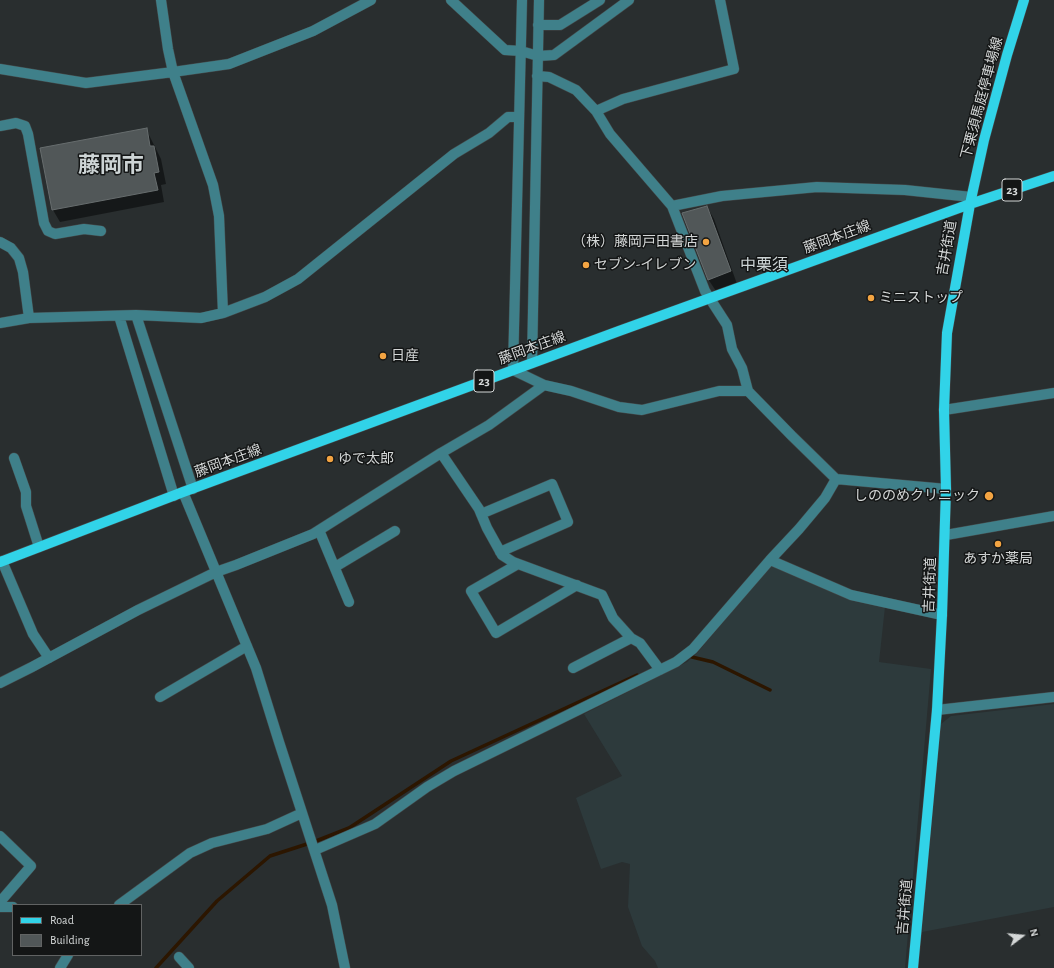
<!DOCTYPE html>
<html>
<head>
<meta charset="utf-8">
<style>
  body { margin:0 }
  #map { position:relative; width:1054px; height:968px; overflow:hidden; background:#292e2f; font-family:"Alegreya Sans",sans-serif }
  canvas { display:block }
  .legend { position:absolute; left:12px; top:904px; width:130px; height:52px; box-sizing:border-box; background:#141616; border:1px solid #616363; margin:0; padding:5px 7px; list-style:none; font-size:12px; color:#d4d7d7 }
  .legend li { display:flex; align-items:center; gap:8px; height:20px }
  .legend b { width:20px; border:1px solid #616363 }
  .north { position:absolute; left:1002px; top:916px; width:40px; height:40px; -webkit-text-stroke:3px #141616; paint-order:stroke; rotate:74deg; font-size:11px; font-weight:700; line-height:16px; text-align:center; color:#d4d7d7 }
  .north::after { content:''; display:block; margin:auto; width:14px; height:18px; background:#d4d7d7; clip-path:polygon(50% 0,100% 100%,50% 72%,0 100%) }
</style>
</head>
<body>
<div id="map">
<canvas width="1054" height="968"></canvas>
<ul class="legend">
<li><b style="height:5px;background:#31d3e8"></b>Road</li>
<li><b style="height:11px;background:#515758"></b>Building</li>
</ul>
<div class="north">N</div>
</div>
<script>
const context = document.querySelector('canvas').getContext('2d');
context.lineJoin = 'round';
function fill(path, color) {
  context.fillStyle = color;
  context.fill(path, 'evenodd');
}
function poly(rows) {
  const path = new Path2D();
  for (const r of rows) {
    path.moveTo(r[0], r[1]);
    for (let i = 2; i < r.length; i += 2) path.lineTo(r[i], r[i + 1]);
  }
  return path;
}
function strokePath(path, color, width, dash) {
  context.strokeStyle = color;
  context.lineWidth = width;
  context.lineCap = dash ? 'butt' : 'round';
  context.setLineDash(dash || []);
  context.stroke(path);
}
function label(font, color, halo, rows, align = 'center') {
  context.font = font + ' "Alegreya Sans","Noto Sans JP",sans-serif';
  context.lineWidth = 3;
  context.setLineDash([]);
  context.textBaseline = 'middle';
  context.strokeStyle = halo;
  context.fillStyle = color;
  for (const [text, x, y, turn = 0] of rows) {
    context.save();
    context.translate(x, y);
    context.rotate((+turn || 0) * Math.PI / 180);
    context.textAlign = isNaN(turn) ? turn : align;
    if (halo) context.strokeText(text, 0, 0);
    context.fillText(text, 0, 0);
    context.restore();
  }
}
fill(poly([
  [771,565,885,607,879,662,931,669,905,968,658,968,655,961,642,946,628,907,630,864,622,862,601,869,576,798,622,776,584,714,687,662,698,652],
  [1054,704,1054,907,922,932,941,724,951,716]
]), '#2d3a3c');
fill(poly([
  [146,129,161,159,166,184,161,185,164,202,60,222,53,210],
  [707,207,714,219,737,284,716,291,708,279]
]), '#0007');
strokePath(poly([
  [692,657,713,662,770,690],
  [316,841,349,828,451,761,637,675],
  [156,968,217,901,270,856,307,844]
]), '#2c1600', 3.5);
const building = poly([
  [147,128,150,146,154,146,159,172,154,173,158,190,52,210,40,148,147,128],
  [707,206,731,271,708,280,682,213,707,206]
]);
fill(building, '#515758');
strokePath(building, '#676d6e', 1);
const minor = poly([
  [161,0,168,49,173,72,213,185,219,216,223,313],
  [451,0,505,50,521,51,538,56,554,55,629,0],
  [522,0,513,370,544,385,571,391,619,407,642,410,719,391,748,391],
  [538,25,560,25,600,0],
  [0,69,86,83,173,72,229,64,313,31,371,0],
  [537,76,549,77,576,90,596,111,610,134,672,206,705,291,727,325,732,349,742,368,748,391,792,436,836,479,946,489],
  [596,111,623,99,734,69,720,0],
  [0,126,16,123,25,126,28,134,44,223,48,231,55,234,84,229,101,231],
  [672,206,722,196,817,187,905,190,971,197],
  [0,242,11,248,19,258,23,272,29,318],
  [136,315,193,489],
  [119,316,174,496],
  [0,323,29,318,136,315,201,318,223,313,265,297,298,279,454,154,489,133,508,117,519,117],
  [532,363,539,0],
  [944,410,1054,393],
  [441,453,479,509,487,528,502,555,513,562,602,595,613,618,631,638,640,643,660,670],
  [14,458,26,492,26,506,39,547],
  [183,492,256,668,279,742,332,905,345,968],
  [481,514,552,484,568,522,500,552],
  [319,530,349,602],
  [946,535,1054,516],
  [770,560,851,595,942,615],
  [2,561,33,634,49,658],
  [518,564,471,591,496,633,577,585],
  [335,567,395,531],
  [573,668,631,638],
  [0,683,32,667,138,610,216,572,236,565,313,534,441,453,489,425,544,385],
  [160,697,247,646],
  [937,710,1054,697],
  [0,836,31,866,0,902],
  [315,850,375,824,427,787,454,771,676,662,693,649,770,560,799,529,825,498,836,479],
  [119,905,190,853,212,843,267,829,302,813],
  [0,907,13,907],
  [179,957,189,968],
  [60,968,68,955]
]);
const major = poly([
  [0,562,183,492,619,331,970,204,1054,176],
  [913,968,937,710,942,615,946,489,944,410,947,333,970,204,984,140,1007,55,1024,0]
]);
strokePath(minor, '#44494a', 11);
strokePath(major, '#44494a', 11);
strokePath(minor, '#3f808a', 10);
strokePath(major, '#31d3e8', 10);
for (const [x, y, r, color] of [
  [706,242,4,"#f3a442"],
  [586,265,4,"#f3a442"],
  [871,298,4,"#f3a442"],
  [383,356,4,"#f3a442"],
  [330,459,4,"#f3a442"],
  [989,496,5,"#f3a442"],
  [998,544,4,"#f3a442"]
]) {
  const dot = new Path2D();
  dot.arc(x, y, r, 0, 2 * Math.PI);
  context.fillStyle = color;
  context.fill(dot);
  strokePath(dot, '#141616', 1.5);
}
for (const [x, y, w] of [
  [1012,190,20],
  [484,381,20]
]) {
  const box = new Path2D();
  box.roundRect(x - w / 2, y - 11, w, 22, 3);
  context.fillStyle = '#141616';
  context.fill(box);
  strokePath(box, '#d4d7d7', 1);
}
label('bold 13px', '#d4d7d7', null, [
  ["23",1012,190],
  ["23",484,381]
]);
label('14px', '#d4d7d7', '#141616', [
  ["下栗須馬庭停車場線",982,98,-75],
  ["藤岡本庄線",837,237,-20],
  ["吉井街道",947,248,-80],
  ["藤岡本庄線",532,348,-20],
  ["藤岡本庄線",228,461,-20],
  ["吉井街道",930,585,-88],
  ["吉井街道",905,907,-85]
]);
label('14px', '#d4d7d7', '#141616', [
  ["（株）藤岡戸田書店",698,242,"right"],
  ["セブン-イレブン",594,265],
  ["ミニストップ",879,298],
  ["日産",391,356],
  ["ゆで太郎",338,459],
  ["しののめクリニック",980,496,"right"],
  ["あすか薬局",998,559,"center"]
], 'left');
label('16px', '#cdd4d5', '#141616', [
  ["中栗須",764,265]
]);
label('bold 22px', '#cdd4d5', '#141616', [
  ["藤岡市",111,165]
]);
</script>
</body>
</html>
